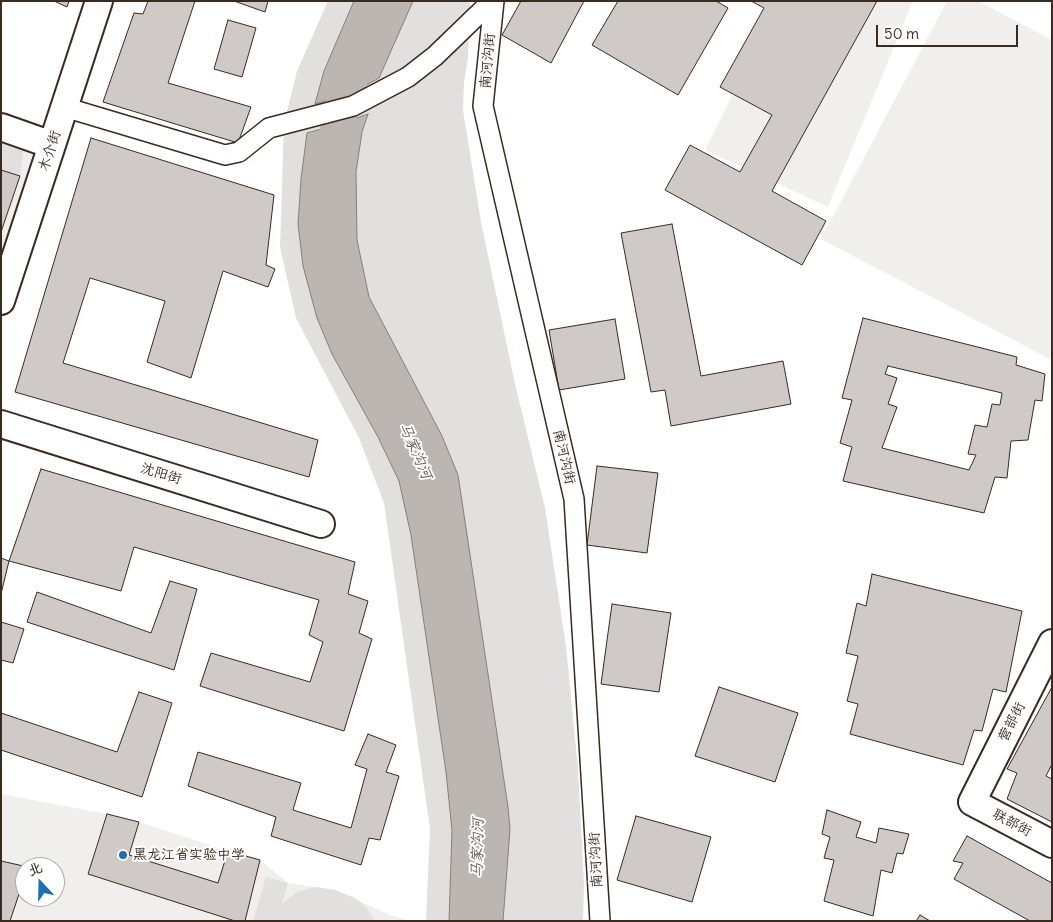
<!DOCTYPE html>
<html>
<head>
<meta charset="utf-8">
<style>
  body { margin:0 }
  #map { position:relative; width:1053px; height:922px; overflow:hidden; background:#fff; font-family:Delius,"LXGW WenKai TC",sans-serif }
  canvas { display:block }
  .frame { position:absolute; inset:0; border:2px solid #3b2a1e; pointer-events:none }
  .north { position:absolute; left:15px; top:857px; width:50px; height:50px; box-sizing:border-box; background:#fff; border:1px solid #b1aaa5; border-radius:50%; rotate:339deg; font-size:14px; font-weight:700; line-height:20px; text-align:center; color:#3b2a1e }
  .north::after { content:''; display:block; margin:auto; width:18px; height:22px; background:#1f6fb2; clip-path:polygon(50% 0,100% 100%,50% 72%,0 100%) }
  .scale { position:absolute; left:876px; top:25px; width:142px; height:22px; box-sizing:border-box; border:2px solid #3b2a1e; border-top:0; padding-left:6px; font-size:15px; line-height:18px; white-space:nowrap; color:#3b2a1e; -webkit-text-stroke:4px #fff; paint-order:stroke }
</style>
</head>
<body>
<div id="map">
<canvas width="1053" height="922"></canvas>
<div class="frame"></div>
<div class="north">北</div>
<div class="scale">50 m</div>
</div>
<script>
const context = document.querySelector('canvas').getContext('2d');
context.lineJoin = 'round';
function fill(path, color) {
  context.fillStyle = color;
  context.fill(path, 'evenodd');
}
function poly(rows) {
  const path = new Path2D();
  for (const r of rows) {
    path.moveTo(r[0], r[1]);
    for (let i = 2; i < r.length; i += 2) path.lineTo(r[i], r[i + 1]);
  }
  return path;
}
function strokePath(path, color, width, dash) {
  context.strokeStyle = color;
  context.lineWidth = width;
  context.lineCap = dash ? 'butt' : 'round';
  context.setLineDash(dash || []);
  context.stroke(path);
}
function label(font, color, halo, rows, align = 'center') {
  context.font = font + ' Delius,"LXGW WenKai TC",sans-serif';
  context.lineWidth = 4;
  context.setLineDash([]);
  context.textBaseline = 'middle';
  context.strokeStyle = halo;
  context.fillStyle = color;
  for (const [text, x, y, turn = 0] of rows) {
    context.save();
    context.translate(x, y);
    context.rotate((+turn || 0) * Math.PI / 180);
    context.textAlign = isNaN(turn) ? turn : align;
    if (halo) context.strokeText(text, 0, 0);
    context.fillText(text, 0, 0);
    context.restore();
  }
}
fill(poly([
  [773,1,913,1,828,207,705,150,778,4],
  [947,1,978,1,1052,40,1052,360,821,239],
  [1,138,39,150,1,265],
  [1,794,107,814,139,822,228,851,260,860,288,883,335,890,390,915,407,920,1,921],
  [25,867,55,867,55,897,25,897]
]), '#f1efee');
fill(poly([
  [328,1,470,1,468,58,464,82,463,110,481,222,515,384,545,508,566,646,578,769,584,884,583,921,426,921,430,829,384,503,359,438,296,318,280,247,284,124,297,71],
  [1,139,24,146,20,176,1,170],
  [266,877,288,883,282,904,297,892,315,887,335,890,355,898,366,907,375,921,253,921]
]), '#e2e0de');
const water = poly([
  [354,1,413,1,379,78,354,92,315,104,324,71,354,1],
  [368,114,362,132,356,172,357,240,369,297,442,436,458,475,508,807,510,829,503,921,449,921,452,830,446,772,411,535,399,481,378,437,332,354,317,318,303,266,298,224,301,179,307,133,346,122,368,114]
]);
fill(water, '#bcb6b3');
strokePath(water, '#887e77', 1);
strokePath(poly([
  [329,169,345,91,374,31,385,1]
]), '#bcb6b3', 34);
const building = poly([
  [54,1,69,1,67,7,54,1],
  [148,1,195,1,168,83,251,107,238,143,103,102,134,13,143,14,148,1],
  [234,1,268,1,265,12,234,1],
  [521,1,584,1,551,63,502,35,521,1],
  [618,1,716,1,728,8,678,95,592,45,618,1],
  [751,1,877,1,772,191,826,221,802,265,665,190,690,145,740,172,772,115,720,87,764,8,751,1],
  [228,20,256,28,242,77,214,69,228,20],
  [91,138,274,195,266,265,275,269,268,287,223,271,191,378,147,362,165,301,90,278,63,363,318,440,309,477,15,392,91,138],
  [1,170,20,176,1,232,1,170],
  [672,224,701,376,783,361,791,404,671,426,665,390,651,392,621,233,672,224],
  [863,318,1017,357,1016,365,1045,374,1042,401,1035,400,1028,440,1011,441,1007,478,995,477,984,513,843,481,852,447,840,443,852,400,842,398,863,318],
  [888,366,1002,393,1000,405,992,404,987,427,975,425,968,454,976,455,969,470,882,448,897,407,888,404,897,378,885,374,888,366],
  [615,319,625,379,559,390,549,330,615,319],
  [597,466,658,473,647,553,587,545,597,466],
  [41,469,355,562,348,594,368,601,359,633,372,639,344,731,200,686,211,653,310,682,323,642,309,635,319,600,134,547,121,591,9,561,41,469],
  [1,558,9,561,1,594,1,558],
  [872,574,1022,611,1006,692,993,689,982,731,974,730,963,765,850,734,858,704,847,701,858,656,846,653,857,603,866,606,872,574],
  [170,581,197,589,174,670,27,622,37,592,151,633,170,581],
  [612,604,671,613,659,692,601,684,612,604],
  [1,622,24,629,13,663,1,660,1,622],
  [719,687,798,713,775,782,695,756,719,687],
  [1052,687,1052,764,1046,776,1052,779,1052,822,1007,799,1017,773,1007,769,1052,687],
  [139,692,172,703,142,797,1,750,1,713,117,752,139,692],
  [368,734,396,745,386,772,399,776,380,840,369,838,361,865,271,836,276,817,188,786,198,752,301,783,293,810,351,828,367,769,355,765,368,734],
  [827,810,861,822,856,837,876,843,879,828,909,834,903,854,897,853,892,873,881,870,873,916,824,901,834,860,824,858,830,837,822,834,827,810],
  [107,814,139,822,129,855,218,883,228,851,260,860,245,921,235,921,88,874,107,814],
  [636,816,711,837,692,902,617,880,636,816],
  [967,836,1052,883,1052,921,1030,921,954,879,963,863,953,861,967,836],
  [1,861,28,867,25,867,25,876,10,921,1,921,1,861],
  [920,915,930,921,916,921,920,915]
]);
fill(building, '#cfcac7');
strokePath(building, '#3b2a1e', 1);
const street = poly([
  [494,1,483,106,574,499,600,921],
  [64,107,225,155,239,152,269,128,353,106,408,77,435,56,492,1]
]);
const secondary = poly([
  [1,127,52,145],
  [1,301,99,1],
  [1,424,321,524],
  [1052,643,972,802,1052,844]
]);
strokePath(street, '#3b2a1e', 22);
strokePath(secondary, '#3b2a1e', 30);
strokePath(street, '#fff', 19);
strokePath(secondary, '#fff', 26);
for (const [x, y, r, color] of [
  [123,855,5,"#1f6fb2"]
]) {
  const dot = new Path2D();
  dot.arc(x, y, r, 0, 2 * Math.PI);
  context.fillStyle = color;
  context.fill(dot);
  strokePath(dot, '#fff', 2);
}
label('14px', '#3b2a1e', '#fff', [
  ["南河沟街",488,61,-85],
  ["木介街",50,151,-72],
  ["南河沟街",564,457,77],
  ["沈阳街",161,474,17],
  ["营部街",1012,722,-63],
  ["联部街",1012,823,28],
  ["南河沟街",596,860,-93]
]);
label('14px', '#3b2a1e', '#fff', [
  ["黑龙江省实验中学",133,855]
], 'left');
label('italic 15px', '#685b52', '#fff', [
  ["马家沟河",415,451,66],
  ["马家沟河",478,848,-89]
]);
</script>
</body>
</html>
